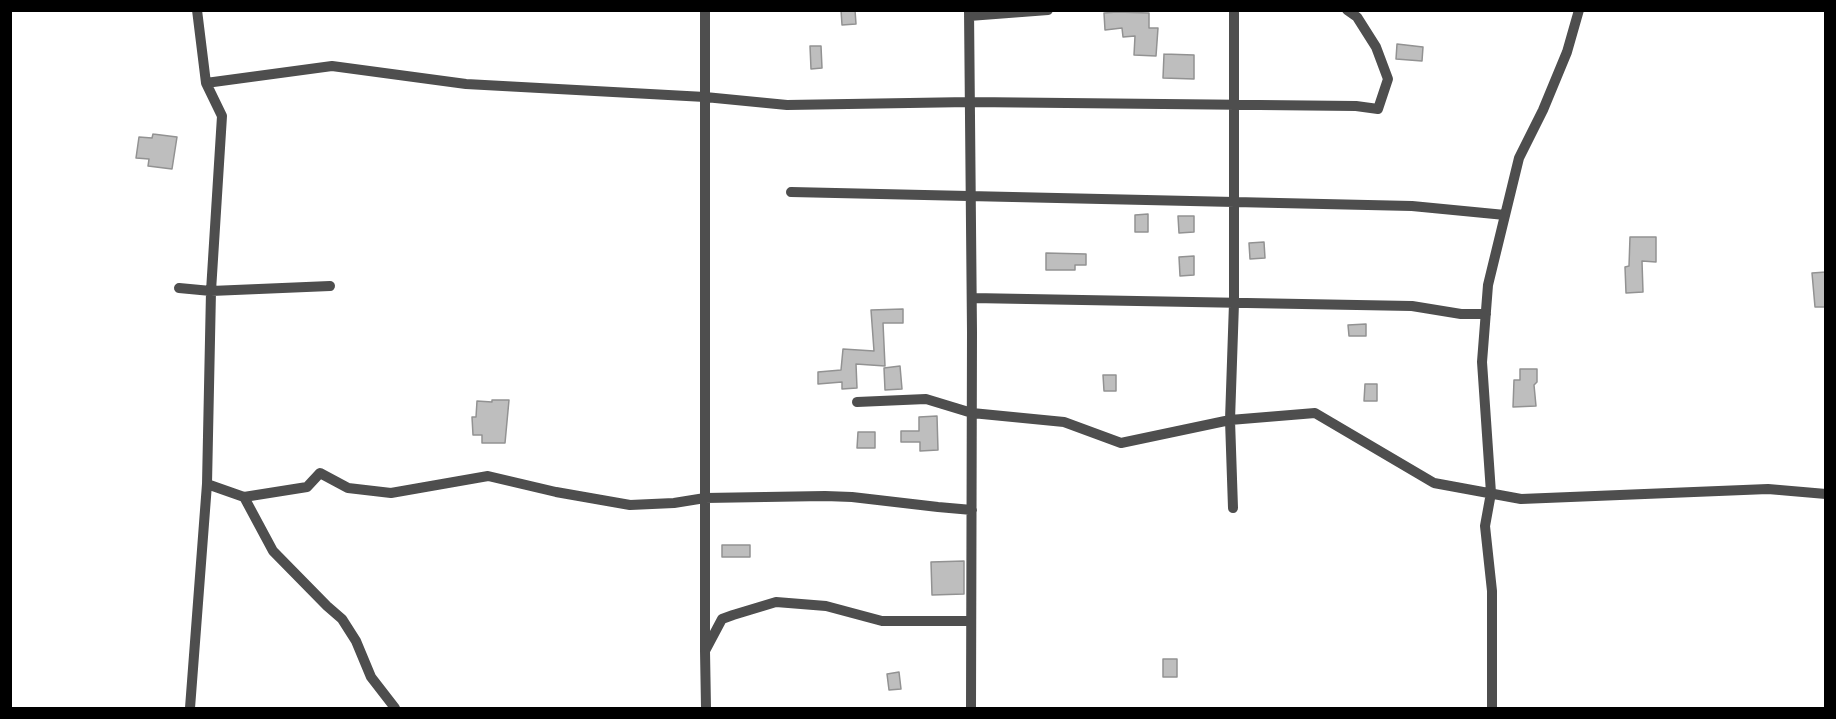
<!DOCTYPE html>
<html>
<head>
<meta charset="utf-8">
<style>
  body { margin:0 }
  #map { position:relative; width:1836px; height:719px; overflow:hidden; background:#fff; font-family:"Fira Sans",sans-serif }
  canvas { display:block }
  .frame { position:absolute; inset:0; border:12px solid #000; pointer-events:none }
</style>
</head>
<body>
<div id="map">
<canvas width="1836" height="719"></canvas>
<div class="frame"></div>
</div>
<script>
const context = document.querySelector('canvas').getContext('2d');
context.lineJoin = 'round';
function fill(path, color) {
  context.fillStyle = color;
  context.fill(path, 'evenodd');
}
function poly(rows) {
  const path = new Path2D();
  for (const r of rows) {
    path.moveTo(r[0], r[1]);
    for (let i = 2; i < r.length; i += 2) path.lineTo(r[i], r[i + 1]);
  }
  return path;
}
function strokePath(path, color, width, dash) {
  context.strokeStyle = color;
  context.lineWidth = width;
  context.lineCap = dash ? 'butt' : 'round';
  context.setLineDash(dash || []);
  context.stroke(path);
}
const building = poly([
  [841,10,855,10,856,24,842,25,841,10],
  [1117,12,1149,13,1149,28,1158,28,1156,56,1134,55,1135,36,1123,37,1122,28,1105,30,1104,13,1117,12],
  [1397,44,1423,47,1422,61,1396,59,1397,44],
  [810,46,821,46,822,68,811,69,810,46],
  [1164,54,1194,55,1194,79,1163,78,1164,54],
  [153,134,177,137,172,169,148,166,149,159,136,158,139,137,152,138,153,134],
  [1148,214,1148,232,1135,232,1135,215,1148,214],
  [1178,216,1194,216,1194,232,1179,233,1178,216],
  [1630,237,1656,237,1656,262,1642,261,1643,292,1626,293,1625,267,1629,266,1630,237],
  [1264,242,1265,258,1250,259,1249,243,1264,242],
  [1046,253,1086,254,1086,265,1075,265,1075,270,1046,270,1046,253],
  [1194,256,1194,275,1180,276,1179,257,1194,256],
  [1826,272,1826,307,1815,307,1812,273,1826,272],
  [903,309,903,323,883,323,885,366,856,364,857,388,842,389,842,382,818,384,818,372,841,370,843,349,874,351,871,310,903,309],
  [1366,324,1366,336,1349,336,1348,325,1366,324],
  [900,366,902,389,885,390,884,368,900,366],
  [1520,369,1537,369,1537,382,1534,385,1536,406,1513,407,1514,380,1520,380,1520,369],
  [1103,375,1116,375,1116,391,1104,391,1103,375],
  [1365,384,1377,384,1377,401,1364,401,1365,384],
  [492,400,509,400,505,443,482,443,482,435,473,435,472,417,476,417,477,401,492,402,492,400],
  [937,416,938,450,920,451,920,442,901,442,901,431,919,431,919,417,937,416],
  [858,432,875,432,875,448,857,448,858,432],
  [722,545,750,545,750,557,722,557,722,545],
  [964,561,964,594,932,595,931,562,964,561],
  [1163,659,1177,659,1177,677,1163,677,1163,659],
  [899,672,901,689,889,690,887,674,899,672]
]);
fill(building, '#bebebe');
strokePath(building, '#929292', 1.5);
strokePath(poly([
  [705,10,705,651],
  [969,10,972,332,971,708],
  [969,16,1048,10],
  [206,83,332,66,466,84,705,97,787,105,970,102,1356,106,1378,109,1388,79,1376,47,1357,17,1347,10],
  [791,192,1412,206,1505,215],
  [179,288,211,291,330,286],
  [972,298,1412,306,1461,314,1486,314],
  [857,402,926,399,972,413,1064,422,1121,443,1230,420,1315,413,1434,483,1521,499,1768,489,1826,494],
  [207,484,244,497,273,551,327,606,342,619,356,641,371,677,395,708],
  [244,497,307,487,320,473,348,488,391,493,488,476,556,492,630,505,674,503,705,498,825,496,852,497,938,507,972,510],
  [1233,508,1230,420,1234,303,1234,10],
  [190,708,207,484,211,291,222,116,206,83,197,10],
  [706,708,705,651,722,619,733,615,776,602,826,606,882,621,971,621],
  [1492,708,1492,591,1485,526,1491,493,1482,362,1488,285,1519,158,1543,110,1567,52,1579,10]
]), '#4e4e4e', 10);
</script>
</body>
</html>
